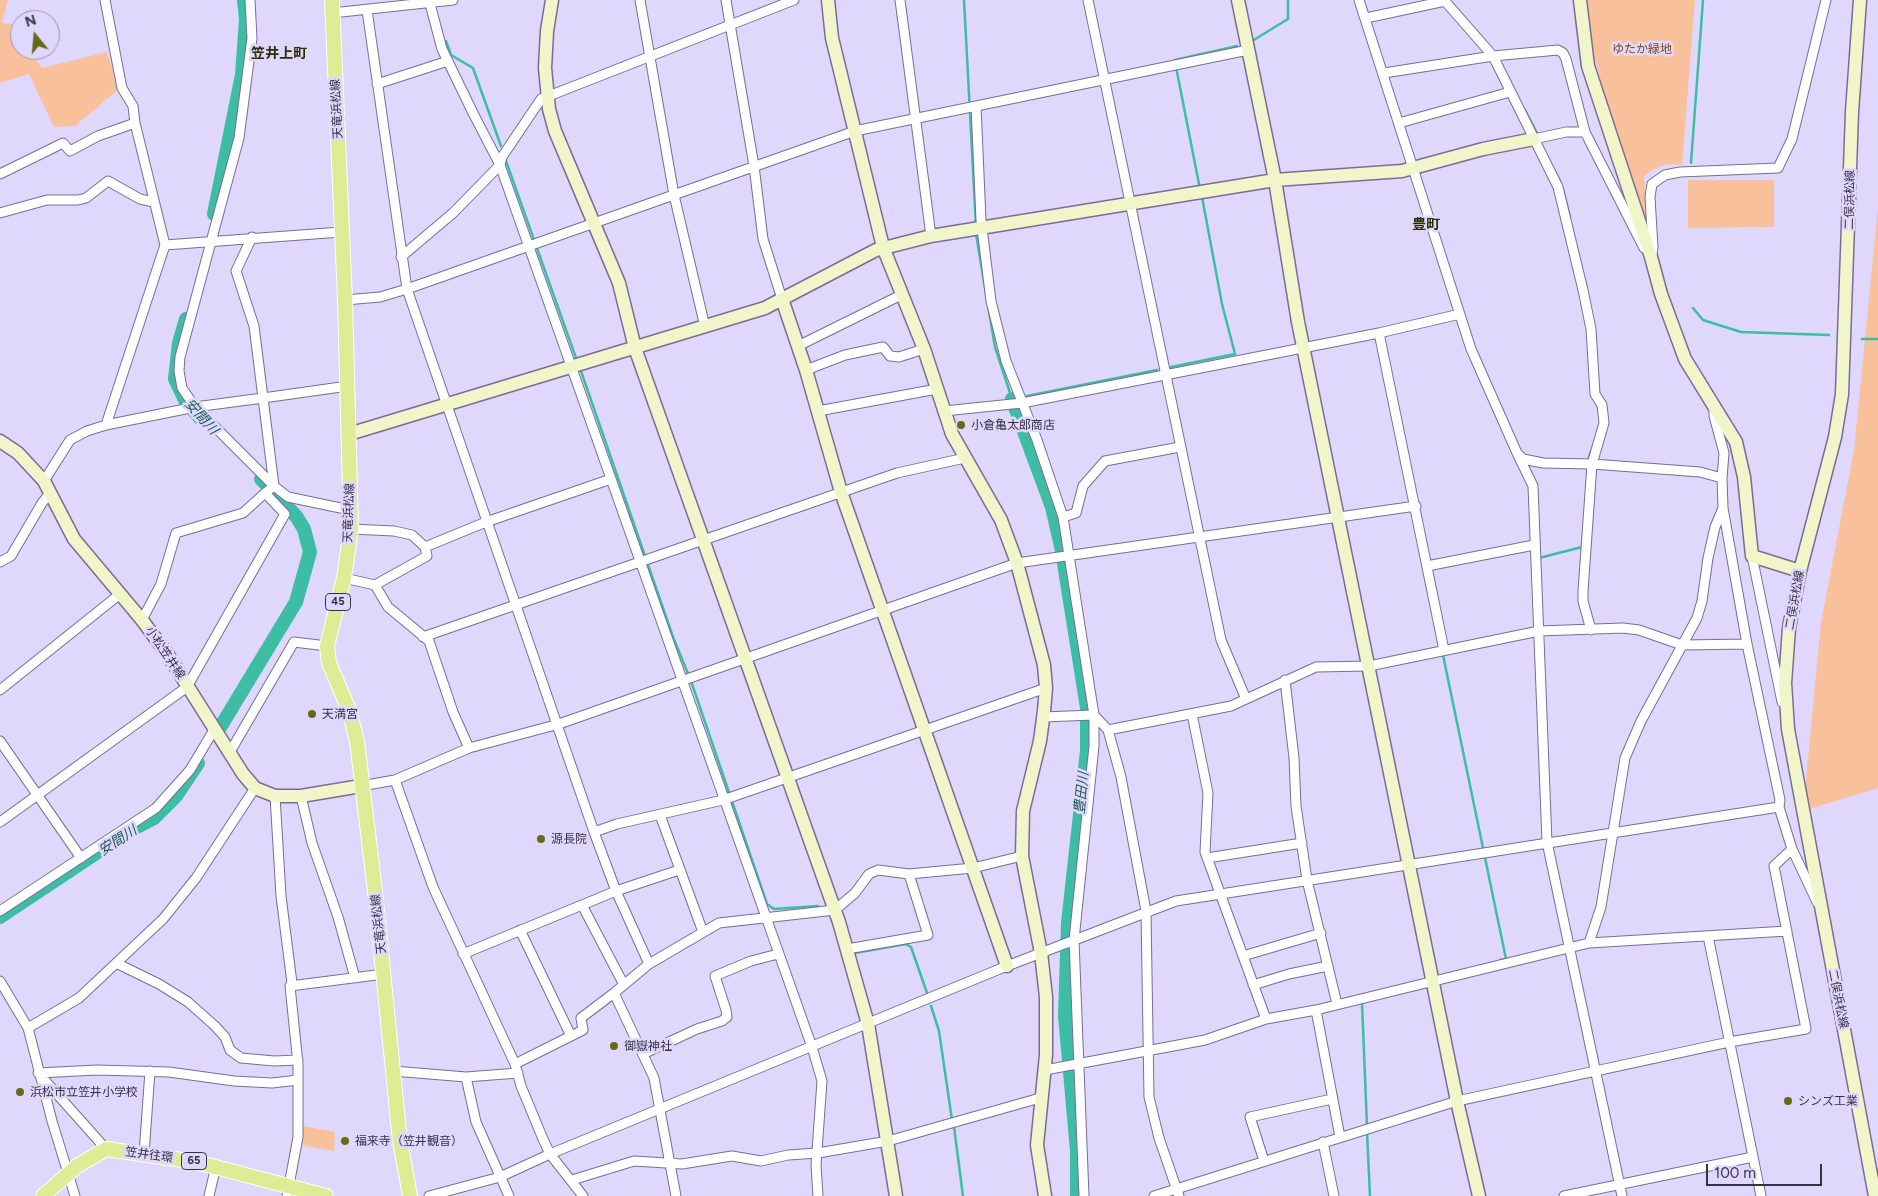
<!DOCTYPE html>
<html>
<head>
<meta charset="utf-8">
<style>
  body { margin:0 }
  #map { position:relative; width:1878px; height:1196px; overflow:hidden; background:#e0d7fc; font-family:Figtree,sans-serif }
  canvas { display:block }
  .north { position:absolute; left:10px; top:10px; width:50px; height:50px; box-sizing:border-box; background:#e0d7fc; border:1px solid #9c95b2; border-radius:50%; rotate:343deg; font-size:14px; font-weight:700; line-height:20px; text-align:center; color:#363244 }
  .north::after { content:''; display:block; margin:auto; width:18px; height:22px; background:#626c14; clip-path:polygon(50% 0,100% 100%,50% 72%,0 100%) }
  .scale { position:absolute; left:1706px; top:1164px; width:116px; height:22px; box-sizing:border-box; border:2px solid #363244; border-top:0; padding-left:6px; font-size:15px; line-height:18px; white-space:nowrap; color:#363244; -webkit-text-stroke:4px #e0d7fc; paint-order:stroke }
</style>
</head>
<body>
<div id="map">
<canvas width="1878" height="1196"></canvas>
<div class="north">N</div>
<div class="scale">100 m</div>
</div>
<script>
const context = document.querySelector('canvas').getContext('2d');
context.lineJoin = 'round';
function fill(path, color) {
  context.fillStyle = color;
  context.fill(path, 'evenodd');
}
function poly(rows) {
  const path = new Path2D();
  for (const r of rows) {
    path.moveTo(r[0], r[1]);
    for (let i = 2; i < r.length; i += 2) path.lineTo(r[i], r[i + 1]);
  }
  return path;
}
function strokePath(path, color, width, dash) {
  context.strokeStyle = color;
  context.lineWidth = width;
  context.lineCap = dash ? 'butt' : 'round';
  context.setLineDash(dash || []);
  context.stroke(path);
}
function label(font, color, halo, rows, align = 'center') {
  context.font = font + ' Figtree,"Noto Sans JP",sans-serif';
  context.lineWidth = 5;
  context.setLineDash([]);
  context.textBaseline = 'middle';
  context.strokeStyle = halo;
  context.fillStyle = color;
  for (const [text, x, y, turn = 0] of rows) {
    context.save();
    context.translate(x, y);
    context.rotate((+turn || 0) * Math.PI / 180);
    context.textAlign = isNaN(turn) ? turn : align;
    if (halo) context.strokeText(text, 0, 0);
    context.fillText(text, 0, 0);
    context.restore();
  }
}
fill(poly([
  [0,0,8,0,2,23,20,25,20,50,29,50,42,68,107,52,119,89,75,126,54,127,29,74,0,83],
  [1586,0,1695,0,1682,165,1668,164,1652,170,1644,176,1648,238,1608,112,1589,33],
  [1688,180,1774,180,1774,227,1688,228],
  [1878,207,1878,788,1803,811,1821,623,1854,450],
  [303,1126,335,1132,334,1151,301,1145]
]), '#f9c19b');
strokePath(poly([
  [964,0,976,226],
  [446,41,451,55,473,68,501,146],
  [1252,41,1288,19,1288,0],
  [1175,62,1175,60,1237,46],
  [1176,67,1200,189],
  [1525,110,1537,133],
  [506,161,576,358],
  [1691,163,1703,0],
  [1555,171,1561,183],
  [1563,189,1570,217],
  [976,234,995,347,1012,399,1016,398],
  [1693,308,1703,320,1741,332,1829,335],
  [1862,339,1878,339],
  [1171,367,1235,354,1222,304,1202,197],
  [581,371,673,637,689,676],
  [1027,396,1157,370],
  [1588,460,1591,451],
  [1539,560,1539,558,1582,547],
  [1443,655,1506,959,1500,960],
  [691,681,767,904,774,909,818,906],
  [855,953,906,944,911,947,927,993],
  [1362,1003,1367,1126],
  [931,1006,939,1031,952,1120],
  [954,1127,963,1196],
  [1367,1132,1370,1196]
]), '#3dbda3', 2.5);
strokePath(poly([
  [214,214,242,75,246,19,244,0],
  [186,319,179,343,175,379,186,402,200,418],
  [1012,399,1052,507,1062,551,1087,708,1087,751,1068,923,1065,1016,1077,1151,1077,1196],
  [221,726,296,602,310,552,304,529,296,516,261,479],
  [0,917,131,830,154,818,176,796,198,763]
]), '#3dbda3', 14);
const street = poly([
  [105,0,122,88,133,106,135,123],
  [250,0,252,38,239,138,180,357,179,371,182,388,195,407,274,486,288,497,350,510],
  [429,0,442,49,474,115,500,165,812,1047,822,1081,816,1165,818,1196],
  [640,0,674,195,705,327],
  [726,0,754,166,763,239,782,299],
  [900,0,931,236],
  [1088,0,1221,640,1246,699],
  [1359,0,1471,349,1517,453,1523,459,1543,463,1592,464,1700,472,1722,478,1723,508,1747,644,1780,800,1779,807,1792,849,1817,902],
  [1444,0,1493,56,1558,187,1583,290,1591,329,1595,394,1602,405,1604,423,1592,464,1583,591,1583,601,1591,630],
  [367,10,407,289,594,832,616,891,649,964,614,993,654,1078,676,1196],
  [332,13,453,0],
  [1366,18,1445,1],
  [1384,73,1493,56,1558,50,1563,53,1566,59,1585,132],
  [377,84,448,61],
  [976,106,981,220,991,301,1006,361,1037,440,1063,517,1094,715,1094,746,1074,940,1084,1196],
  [1399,123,1510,92],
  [1534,139,1566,132,1585,132,1644,248],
  [0,174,63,143,70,151,98,136,135,123,165,245,106,425],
  [0,213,47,200,78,200,86,198,108,181,140,199,154,202],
  [165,245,341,232],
  [1652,254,1653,248,1650,197,1652,184,1665,175,1680,172,1778,168,1792,139,1826,0],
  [401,257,453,213,500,165,502,157,541,99,794,0],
  [345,300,380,297,407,289,855,131,1248,50],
  [798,346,901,295],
  [806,370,845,355,883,347,890,356,899,357,924,349],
  [1714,408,1714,416,1724,453,1722,478],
  [818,411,937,389],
  [944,411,1022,403,1379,333],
  [1518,455,1533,486,1547,842,1622,1196],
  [44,481,70,440,87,431,106,425,195,407,263,398,254,326,236,271,252,237],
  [1063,517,1076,513,1083,486,1105,461,1180,447],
  [351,529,394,531,412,535,425,547,427,556,375,585,388,607,429,641,453,712,469,748],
  [425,547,486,522,611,479],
  [1752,556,1782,702],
  [0,562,11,556,42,503,50,493],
  [1427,566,1534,545],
  [344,578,375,585],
  [142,620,161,584,176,533,243,513,265,493],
  [423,637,897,473,965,458],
  [1444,650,1379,333,1460,314],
  [1285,680,1294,758,1296,806,1307,880,1337,1004],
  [0,690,120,594],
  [1192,714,1208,793,1205,852,1266,1019],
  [1043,717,1094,715,1108,730,1121,777,1146,911,1149,1097,1159,1138,1179,1196],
  [1108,730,1231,706,1316,667,1369,666,1539,631,1623,628,1639,630,1682,645,1747,644],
  [0,741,81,858],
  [230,752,294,642,327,646],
  [395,780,469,748,559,724,1017,563,1416,506],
  [361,786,395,780,433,887,515,1064,521,1086,543,1139,550,1154,583,1196],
  [275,796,281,896,292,983,290,986,298,1064,298,1137,287,1196],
  [301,796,312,843,338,917,355,978],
  [660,815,703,932],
  [0,822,187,687,285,514,265,493,274,486,263,398,348,386],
  [594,832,617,824,723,800,1046,688],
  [1207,858,1302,843],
  [582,905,624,985],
  [0,911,156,808,190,770,215,728],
  [520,930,571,1036],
  [1708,936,1761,1196],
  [1589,943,1601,907,1625,758,1641,721,1697,618,1702,601,1708,558,1715,527,1723,508],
  [847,949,928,935,909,874],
  [463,954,616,891,679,870],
  [1243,956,1321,933],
  [118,964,159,984,188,1002,215,1026,225,1037,230,1050,241,1058,274,1061,298,1060],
  [649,964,719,923,835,910,855,893,869,874,878,870,909,874,973,868,1022,856],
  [0,981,28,1028,52,1121,75,1196],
  [1253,985,1289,974,1328,966],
  [290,986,384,974],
  [1316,1010,1340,1137],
  [28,1028,79,998,163,919,196,878,255,788],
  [643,1054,697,1029,722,1021,727,1017,726,1010,715,976,751,961,778,954],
  [515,1064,583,1030,581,1018,614,993],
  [1045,1070,1205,1040,1266,1019,1316,1010,1589,943,1787,931],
  [393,1071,466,1077,476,1122,509,1196],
  [38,1073,97,1070,169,1072,234,1081,272,1083,298,1080],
  [40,1075,106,1149],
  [466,1077,518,1073],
  [1323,1142,1334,1196],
  [144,1154,150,1071],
  [1264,1161,1250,1117,1332,1099],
  [572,1180,634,1161,682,1164,732,1156,761,1161,788,1155,818,1153,888,1141,1040,1098],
  [209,1196,216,1166],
  [429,1196,500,1177,550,1154,1007,966,1176,901,1779,807],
  [1154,1196,1457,1101,1729,1042,1806,1029,1774,866,1792,849],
  [1564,1196,1753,1157]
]);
const secondary = poly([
  [552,0,547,31,545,68,549,109,555,131,619,283,635,348,839,922,868,1024,896,1196],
  [828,0,832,38,883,247,924,349,952,434,1001,520,1017,563,1044,665,1046,688,1044,711,1040,741,1023,811,1022,856,1041,953,1046,997,1046,1055,1037,1145,1045,1196],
  [1238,0,1275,180,1298,322,1457,1101,1479,1196],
  [1580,0,1588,66,1651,257,1661,294,1685,359,1736,442,1744,477,1752,556,1800,571],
  [1860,0,1852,112,1842,394,1835,437,1800,571,1789,628,1785,683,1788,729,1875,1196],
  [349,434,765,308,782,299],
  [0,441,18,453,44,481,74,539,142,620,168,655,243,774,255,788,275,796,301,796,361,786],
  [1007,966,841,492,806,370,782,299,876,250,931,236,1275,180,1402,171,1483,149,1534,139]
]);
const primary = poly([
  [332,0,345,300,351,529,344,578,327,646,329,663,349,710,357,741,375,891,400,1141,410,1196],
  [43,1196,77,1166,106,1149,196,1162,326,1196]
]);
strokePath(street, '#786d96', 11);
strokePath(secondary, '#786d96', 15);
strokePath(primary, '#fff', 16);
strokePath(street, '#fff', 9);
strokePath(secondary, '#f0f5ca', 12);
strokePath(primary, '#e0ec95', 14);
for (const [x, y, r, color] of [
  [961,425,5,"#626c14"],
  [312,714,5,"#626c14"],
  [541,839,5,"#626c14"],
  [614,1046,5,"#626c14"],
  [20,1092,5,"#626c14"],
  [1788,1101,5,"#626c14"],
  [345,1141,5,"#626c14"]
]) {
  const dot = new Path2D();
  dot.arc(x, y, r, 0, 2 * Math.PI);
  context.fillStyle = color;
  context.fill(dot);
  strokePath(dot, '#e0d7fc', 2);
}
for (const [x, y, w] of [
  [338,602,25],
  [194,1161,25]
]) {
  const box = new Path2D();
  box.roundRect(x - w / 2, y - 8.5, w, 17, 4);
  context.fillStyle = '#e0d7fc';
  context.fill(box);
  strokePath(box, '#363244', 1);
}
label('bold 11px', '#363244', null, [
  ["45",338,602],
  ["65",194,1161]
]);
label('12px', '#82450c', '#e0d7fc', [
  ["ゆたか緑地",1642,49]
]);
label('12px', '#363244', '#e0d7fc', [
  ["天竜浜松線",337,109,-93],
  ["二俣浜松線",1850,200,-89],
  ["天竜浜松線",349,513,-88],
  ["二俣浜松線",1795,600,-80],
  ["小松笠井線",165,653,56],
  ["天竜浜松線",379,924,-96],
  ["二俣浜松線",1838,999,79],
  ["笠井往環",149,1155,8]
]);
label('12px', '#363244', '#e0d7fc', [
  ["小倉亀太郎商店",971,425],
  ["天満宮",322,714],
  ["源長院",551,839],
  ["御嶽神社",624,1046],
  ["浜松市立笠井小学校",30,1092],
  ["シンズ工業",1798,1101],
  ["福来寺（笠井観音）",355,1141]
], 'left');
label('bold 14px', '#282d04', '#e0d7fc', [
  ["笠井上町",279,54],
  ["豊町",1426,225]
]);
label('italic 14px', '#195d4f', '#e0d7fc', [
  ["安間川",201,417,48],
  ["豊田川",1082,793,-84],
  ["安間川",118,841,-33]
]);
</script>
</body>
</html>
